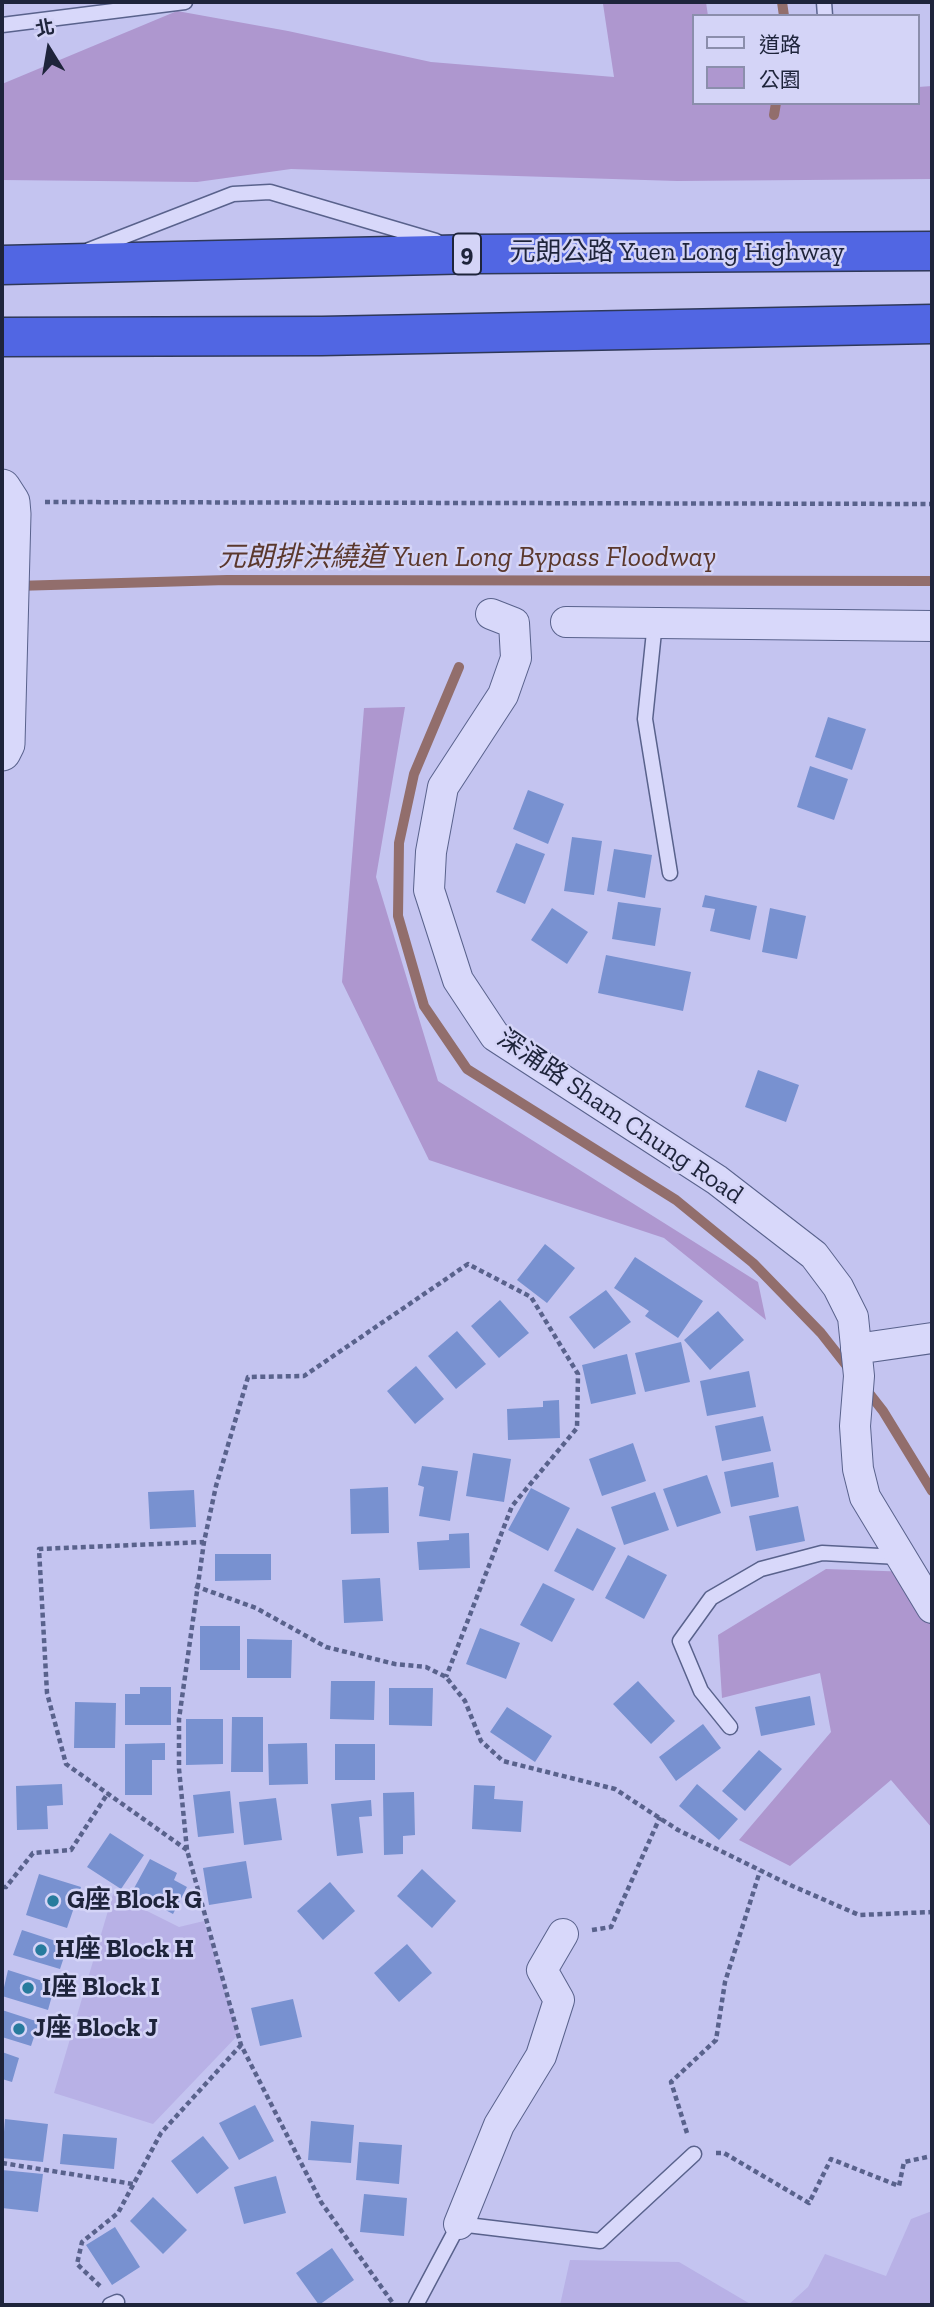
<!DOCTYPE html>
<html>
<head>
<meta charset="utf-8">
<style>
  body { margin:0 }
  #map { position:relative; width:934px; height:2307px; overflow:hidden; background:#c4c4f0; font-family:"Zilla Slab","Noto Sans TC",serif }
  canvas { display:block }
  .frame { position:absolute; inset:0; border:4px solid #1e243b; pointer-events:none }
  .legend { position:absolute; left:692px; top:14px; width:228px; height:91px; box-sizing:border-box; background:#d4d4f7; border:2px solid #8b8eac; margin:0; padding:9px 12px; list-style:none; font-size:21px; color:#1e243b }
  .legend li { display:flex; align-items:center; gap:14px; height:35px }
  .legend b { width:35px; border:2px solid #8b8eac }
  .north { position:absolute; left:14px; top:14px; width:70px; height:70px; -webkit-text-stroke:5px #d4d4f7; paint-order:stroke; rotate:349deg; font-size:19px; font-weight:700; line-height:28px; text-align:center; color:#1e243b }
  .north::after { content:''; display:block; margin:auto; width:24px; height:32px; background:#1e243b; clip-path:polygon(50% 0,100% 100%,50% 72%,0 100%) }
</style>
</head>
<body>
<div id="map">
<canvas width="934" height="2307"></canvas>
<div class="frame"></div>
<ul class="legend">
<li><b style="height:9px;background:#d8d8fa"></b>道路</li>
<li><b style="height:19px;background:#ae97cf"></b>公園</li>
</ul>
<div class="north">北</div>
</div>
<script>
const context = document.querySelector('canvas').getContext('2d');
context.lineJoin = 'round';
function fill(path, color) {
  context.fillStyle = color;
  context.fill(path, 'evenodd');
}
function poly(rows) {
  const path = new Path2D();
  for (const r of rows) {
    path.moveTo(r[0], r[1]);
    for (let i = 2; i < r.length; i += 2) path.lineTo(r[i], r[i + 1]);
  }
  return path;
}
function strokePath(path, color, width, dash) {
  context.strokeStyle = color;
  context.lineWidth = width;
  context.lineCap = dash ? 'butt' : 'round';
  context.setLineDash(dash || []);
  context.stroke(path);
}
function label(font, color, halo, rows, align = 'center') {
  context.font = font + ' "Zilla Slab","Noto Sans TC",serif';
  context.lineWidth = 5;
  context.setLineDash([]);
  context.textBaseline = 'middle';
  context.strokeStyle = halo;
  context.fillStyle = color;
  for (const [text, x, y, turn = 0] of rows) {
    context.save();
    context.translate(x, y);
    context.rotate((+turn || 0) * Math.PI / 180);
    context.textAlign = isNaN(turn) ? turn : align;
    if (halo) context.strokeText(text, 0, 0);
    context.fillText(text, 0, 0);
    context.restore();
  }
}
fill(poly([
  [113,1894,179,1927,204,1921,239,2034,153,2124,54,2093],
  [932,2211,932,2305,788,2305,808,2287,825,2254,886,2276,911,2219],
  [570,2260,679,2262,752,2305,560,2305]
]), '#b8b1e6');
fill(poly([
  [593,2,706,2,708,16,694,16,694,103,918,103,918,87,932,86,932,179,677,181,291,169,197,182,2,180,2,84,177,11,288,31,431,62,614,77,603,4],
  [405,707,376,877,438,1081,758,1282,766,1320,664,1238,429,1160,342,982,364,708],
  [826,1569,912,1572,932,1608,932,1828,891,1780,790,1866,739,1840,831,1732,820,1673,722,1698,718,1635]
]), '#ae97cf');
strokePath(poly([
  [782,2,784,16],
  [774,115,776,103],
  [15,586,227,580,932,581],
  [459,667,414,774,399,843,398,916,424,1006,467,1069,676,1200,753,1263,821,1333,850,1370],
  [865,1388,883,1411,932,1491]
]), '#926e6c', 10);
fill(poly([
  [828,717,866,729,852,770,815,757],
  [810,766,848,779,834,820,797,807],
  [528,790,564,804,548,844,513,829],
  [572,837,602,841,594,895,564,891],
  [516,843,545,854,525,904,496,892],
  [614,849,652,855,645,898,607,891],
  [705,895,757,906,750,940,710,931,715,909,702,907],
  [618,902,661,908,655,946,612,939],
  [552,908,588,932,567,964,531,940],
  [770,908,806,916,797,959,762,952],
  [606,955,691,972,683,1011,598,993],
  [758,1070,799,1085,786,1122,745,1107],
  [545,1244,575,1268,547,1303,517,1280],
  [635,1257,703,1301,678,1338,645,1316,649,1311,614,1288],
  [606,1290,631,1322,594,1349,569,1317],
  [500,1300,529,1333,499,1358,471,1326],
  [718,1311,744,1340,710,1370,684,1340],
  [457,1331,486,1364,456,1389,428,1356],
  [681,1342,690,1382,645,1392,635,1353],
  [627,1354,636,1394,591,1404,582,1365],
  [416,1366,444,1399,415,1424,387,1391],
  [749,1371,756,1407,707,1416,700,1381],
  [559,1400,560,1438,508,1440,507,1409,543,1407,543,1401],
  [763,1416,771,1451,722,1461,715,1426],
  [633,1443,646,1481,602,1496,589,1459],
  [473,1453,511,1459,504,1502,466,1496],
  [773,1462,779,1497,731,1507,724,1472],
  [422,1466,458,1471,450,1521,419,1516,424,1487,418,1485],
  [707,1475,721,1513,677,1527,663,1489],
  [388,1487,389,1533,351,1534,350,1489],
  [531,1488,570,1508,548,1551,508,1530],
  [194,1490,196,1527,150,1529,148,1492],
  [655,1492,669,1530,624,1545,611,1507],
  [798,1506,805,1541,756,1551,749,1516],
  [577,1528,616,1548,593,1591,554,1571],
  [469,1533,470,1568,419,1570,417,1542,449,1540,449,1534],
  [215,1554,271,1554,271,1580,215,1581],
  [628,1555,667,1575,644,1619,605,1598],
  [380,1578,383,1621,344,1623,342,1580],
  [543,1583,575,1599,552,1642,520,1625],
  [200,1626,240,1626,240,1670,200,1670],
  [480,1628,520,1643,506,1679,466,1664],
  [247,1639,292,1640,291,1678,247,1678],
  [331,1681,375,1681,374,1720,330,1719],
  [638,1681,675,1721,651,1744,613,1704],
  [140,1687,171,1687,171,1725,125,1725,125,1694,140,1694],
  [389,1688,433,1688,432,1726,389,1725],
  [810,1696,815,1725,761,1736,755,1707],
  [75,1702,116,1703,115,1748,74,1748],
  [507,1707,552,1736,535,1762,490,1732],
  [232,1717,263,1717,263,1772,231,1772],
  [186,1719,223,1719,223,1764,186,1765],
  [703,1724,721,1748,676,1781,659,1757],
  [165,1743,165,1760,152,1760,152,1795,125,1795,125,1744],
  [307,1743,308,1784,269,1785,268,1744],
  [335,1744,375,1744,375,1780,335,1780],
  [759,1750,782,1769,745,1811,722,1791],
  [62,1784,63,1805,47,1806,48,1829,17,1830,16,1786],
  [697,1784,738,1819,719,1840,679,1806],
  [474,1785,495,1786,494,1799,523,1801,521,1832,472,1829],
  [230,1791,234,1833,198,1837,193,1795],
  [414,1792,415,1835,403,1836,403,1854,384,1855,383,1793],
  [276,1798,282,1840,244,1845,239,1802],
  [371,1800,372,1816,359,1817,363,1853,337,1856,331,1804],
  [110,1833,144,1855,121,1889,87,1867],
  [150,1859,177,1873,174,1880,187,1887,173,1914,132,1892],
  [246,1861,252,1898,209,1905,203,1868],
  [422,1869,456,1901,432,1928,397,1896],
  [39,1874,81,1887,67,1928,26,1915],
  [330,1882,355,1911,323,1940,297,1911],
  [22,1930,68,1945,60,1969,13,1955],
  [407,1944,432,1973,399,2002,374,1973],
  [8,1970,55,1985,48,2010,2,1996],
  [293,1999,302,2037,260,2046,251,2008],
  [2,2010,39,2022,31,2046,2,2037],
  [2,2052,19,2058,12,2082,2,2079],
  [255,2105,274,2141,239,2160,219,2123],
  [5,2119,48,2124,43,2162,2,2158],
  [311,2121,354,2125,351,2163,308,2160],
  [63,2134,117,2138,114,2169,60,2164],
  [203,2136,229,2168,197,2194,171,2161],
  [359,2142,402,2145,399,2184,356,2180],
  [2,2170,43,2174,38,2212,2,2208],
  [276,2176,286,2213,244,2224,234,2187],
  [364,2194,407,2198,404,2236,360,2232],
  [153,2197,187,2230,163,2254,130,2221],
  [115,2227,140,2267,112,2285,86,2245],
  [332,2248,354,2280,319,2305,296,2273]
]), '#7891d0');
const service = poly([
  [824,2,825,16],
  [2,25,185,2],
  [89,250,233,194,270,192,436,241],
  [655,622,645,719,670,873],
  [730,1727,701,1691,680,1641,711,1598,761,1569,822,1553,899,1557],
  [110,2305,117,2302],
  [416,2305,459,2224,600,2241,694,2154]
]);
const minor = poly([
  [491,614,514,623,516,658,503,695,443,787,431,852,429,890,458,980,495,1036,717,1180,814,1255,838,1287,853,1317,859,1376,855,1426,858,1469,865,1497,932,1608],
  [566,622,932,626],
  [856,1349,932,1338],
  [459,2224,499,2125,541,2056,559,2000,542,1970,563,1934]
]);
const tertiary = poly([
  [2,488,11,502,12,514,6,744,2,752]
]);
const motorway = poly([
  [2,265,478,254,932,251],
  [2,337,322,336,932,324]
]);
strokePath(service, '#59628c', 17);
strokePath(minor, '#59628c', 32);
strokePath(tertiary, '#59628c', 39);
strokePath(motorway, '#2e3859', 41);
strokePath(poly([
  [45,502,932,504],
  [195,1586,256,1608,326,1647,395,1664,426,1667,446,1677,465,1701,481,1741,503,1761,615,1789,678,1830,788,1884,859,1915,932,1912],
  [187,1850,66,1764,47,1693,39,1549,204,1542],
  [2,1887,6,1887,33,1853,71,1850,108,1793],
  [592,1930,611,1927,660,1817],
  [687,2133,671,2082,716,2040,725,1982,760,1871],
  [716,2153,724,2153,809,2203,831,2159,899,2186,904,2162,932,2156],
  [2,2163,133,2184],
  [100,2286,77,2264,82,2242,118,2213,161,2133,241,2045],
  [392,2302,321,2202,241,2045,187,1850,179,1769,179,1719,204,1542,216,1486,248,1377,304,1376,468,1264,531,1297,578,1374,577,1428,512,1506,446,1677]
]), '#59628c', 4.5, [5, 3.5]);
strokePath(service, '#d8d8fa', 14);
strokePath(minor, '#d8d8fa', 30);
strokePath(tertiary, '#d8d8fa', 37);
strokePath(motorway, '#5166e3', 38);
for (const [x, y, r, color] of [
  [53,1901,7,"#277b9d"],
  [41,1950,7,"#277b9d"],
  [28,1988,7,"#277b9d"],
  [19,2029,7,"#277b9d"]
]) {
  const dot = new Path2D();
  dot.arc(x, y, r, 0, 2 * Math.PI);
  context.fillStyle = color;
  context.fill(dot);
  strokePath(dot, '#d4d4f7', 2.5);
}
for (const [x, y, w] of [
  [467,254,28]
]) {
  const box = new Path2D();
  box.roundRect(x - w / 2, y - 20.5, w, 41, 5);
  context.fillStyle = '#d4d4f7';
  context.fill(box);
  strokePath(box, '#1e243b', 2);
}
label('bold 24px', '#1e243b', null, [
  ["9",467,254]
]);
label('26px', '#1e243b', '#d4d4f7', [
  ["元朗公路 Yuen Long Highway",677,253],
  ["深涌路 Sham Chung Road",620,1117,34]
]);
label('bold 26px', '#1e243b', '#d4d4f7', [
  ["G座 Block G",67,1901],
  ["H座 Block H",55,1950],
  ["I座 Block I",42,1988],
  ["J座 Block J",33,2029]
], 'left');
label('italic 28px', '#5b382d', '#d4d4f7', [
  ["元朗排洪繞道 Yuen Long Bypass Floodway",467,558]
]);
</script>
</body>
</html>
